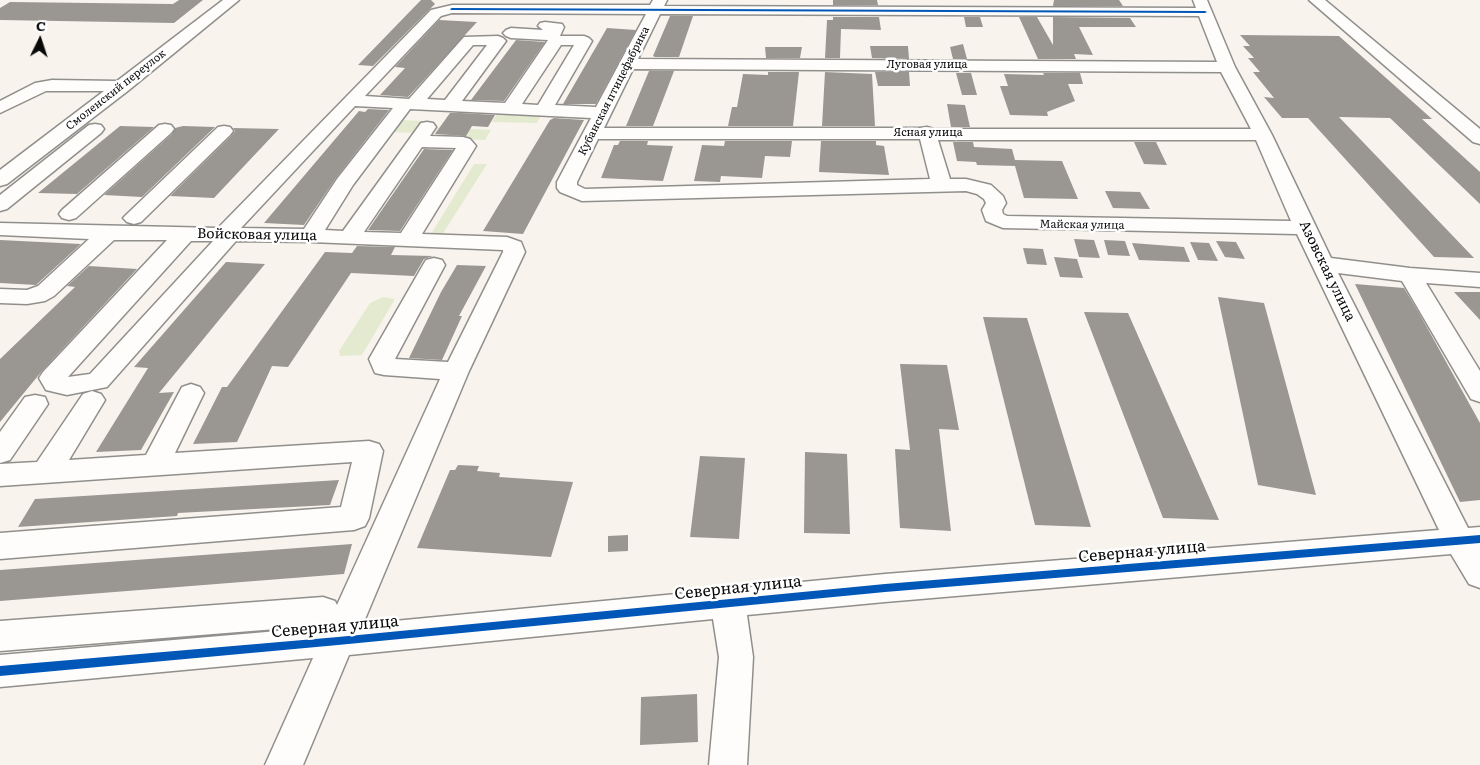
<!DOCTYPE html>
<html>
<head>
<meta charset="utf-8">
<style>
  body { margin:0 }
  #map { position:relative; width:1480px; height:765px; overflow:hidden; background:#f8f4ed; font-family:Literata,serif }
  canvas { display:block }
  .north { position:absolute; left:15px; top:15px; width:50px; height:50px; -webkit-text-stroke:4px #fff; paint-order:stroke; rotate:4deg; font-size:14px; font-weight:700; line-height:20px; text-align:center; color:#090909 }
  .north::after { content:''; display:block; margin:auto; width:18px; height:22px; background:#090909; clip-path:polygon(50% 0,100% 100%,50% 72%,0 100%) }
</style>
</head>
<body>
<div id="map">
<canvas width="1480" height="765"></canvas>
<div class="north">С</div>
</div>
<script>
const context = document.querySelector('canvas').getContext('2d');
context.lineJoin = 'round';
function fill(path, color) {
  context.fillStyle = color;
  context.fill(path, 'evenodd');
}
function poly(rows) {
  const path = new Path2D();
  for (const r of rows) {
    path.moveTo(r[0], r[1]);
    for (let i = 2; i < r.length; i += 2) path.lineTo(r[i], r[i + 1]);
  }
  return path;
}
function strokePath(path, color, width, dash) {
  context.strokeStyle = color;
  context.lineWidth = width;
  context.lineCap = dash ? 'butt' : 'round';
  context.setLineDash(dash || []);
  context.stroke(path);
}
function label(font, color, halo, rows, align = 'center') {
  context.font = font + ' Literata,serif';
  context.lineWidth = 5;
  context.setLineDash([]);
  context.textBaseline = 'middle';
  context.strokeStyle = halo;
  context.fillStyle = color;
  for (const [text, x, y, turn = 0] of rows) {
    context.save();
    context.translate(x, y);
    context.rotate((+turn || 0) * Math.PI / 180);
    context.textAlign = isNaN(turn) ? turn : align;
    if (halo) context.strokeText(text, 0, 0);
    context.fillText(text, 0, 0);
    context.restore();
  }
}
fill(poly([
  [498,112,542,113,537,123,492,122],
  [399,120,425,121,417,133,390,132],
  [429,127,491,130,485,140,459,139,462,134,425,133],
  [474,164,487,164,442,235,431,234],
  [383,297,395,299,362,355,340,356,339,351,370,303]
]), '#e4ead0');
fill(poly([
  [179,0,203,0,174,23,0,20,0,8,10,2,173,4],
  [421,0,431,0,435,4,373,66,358,65],
  [833,0,877,0,878,5,833,5],
  [1054,0,1119,0,1123,6,1053,6],
  [670,16,693,16,679,57,655,57,653,56],
  [833,17,879,17,881,30,841,29,840,58,825,58,827,20,833,20],
  [964,17,980,17,983,27,966,27],
  [1019,17,1037,17,1053,45,1053,17,1130,18,1136,27,1079,27,1093,55,1074,54,1076,59,1038,59],
  [439,20,477,22,408,97,380,95,405,68,395,67],
  [607,28,636,30,596,104,563,104],
  [1240,35,1339,36,1432,119,1422,119,1480,172,1480,204,1390,118,1339,117,1474,258,1434,257,1308,118,1282,118,1264,97,1274,98,1253,72,1260,72,1248,58,1254,58,1243,46,1250,46],
  [516,40,545,42,504,101,471,100],
  [963,44,967,59,953,59,950,47],
  [870,46,908,46,909,59,872,58],
  [765,47,802,47,800,58,766,58],
  [649,71,674,71,653,126,626,126],
  [768,72,799,72,793,126,728,126,732,107,737,107,743,74,768,75],
  [825,72,872,74,875,126,822,126],
  [875,72,909,72,910,86,878,86],
  [956,73,971,73,977,95,962,95],
  [1043,73,1080,73,1083,84,1068,84,1075,101,1047,112,1048,116,1010,115,1000,86,1008,86,1004,74,1044,75],
  [947,104,965,105,970,127,951,127],
  [368,109,389,110,336,178,304,225,264,223,359,111,365,112],
  [450,113,461,113,495,115,488,127,472,126,466,136,435,134],
  [554,118,584,120,523,234,483,231,550,120],
  [120,126,154,127,77,194,38,193],
  [183,126,215,127,142,197,104,195,172,134,175,128],
  [233,128,279,129,214,198,170,196,231,136,235,131],
  [620,141,648,141,647,145,673,146,663,181,601,178,614,145,618,145],
  [725,141,792,141,790,157,765,156,762,178,721,176,720,182,694,181,702,145,724,146],
  [821,141,876,141,876,145,884,146,889,175,819,172],
  [953,142,973,142,974,147,1012,149,1015,160,1062,161,1078,199,1024,198,1015,166,977,165,976,162,957,161],
  [1134,142,1156,142,1167,165,1144,164],
  [424,149,453,150,400,231,368,230],
  [1105,191,1140,192,1150,209,1113,208],
  [1074,239,1094,240,1100,258,1079,257],
  [0,240,81,244,36,285,0,283],
  [1104,240,1125,241,1130,256,1108,255],
  [1216,241,1236,242,1245,259,1225,257],
  [1190,242,1209,243,1218,261,1198,260],
  [1132,243,1184,247,1190,262,1139,260],
  [357,246,395,247,391,255,433,256,424,259,414,276,351,273,288,367,272,366,237,442,193,444,222,387,227,387,325,252,352,253],
  [1023,248,1043,249,1047,265,1027,264],
  [1054,257,1077,259,1083,278,1060,277],
  [226,262,265,264,159,393,174,392,141,450,96,452,148,368,134,367],
  [457,265,486,266,459,316,462,316,442,360,409,358,441,292],
  [89,266,137,269,42,371,0,422,0,359,75,287,67,286],
  [1355,284,1404,288,1419,313,1480,423,1480,500,1460,502],
  [1454,292,1480,292,1480,320],
  [1218,297,1264,303,1316,495,1258,485],
  [1084,312,1128,313,1219,520,1163,518],
  [983,317,1027,318,1091,527,1035,525],
  [900,364,947,365,959,430,939,429,951,531,900,528,895,449,910,450],
  [805,452,847,454,850,534,804,533],
  [700,456,745,458,739,539,690,537],
  [458,465,479,466,477,471,500,473,499,477,573,482,551,557,417,548,450,470,455,470],
  [339,480,330,505,178,513,177,516,18,527,35,499],
  [628,535,628,551,608,552,608,536],
  [352,544,344,574,0,601,0,570],
  [697,694,698,742,640,745,641,697]
]), '#9a9793');
const minor = poly([
  [223,0,239,0,129,90,7,184,0,186,0,170,104,91,46,91,0,113,0,101,35,83,52,80,117,81,223,0],
  [653,0,667,0,664,6,1196,8,1193,0,1207,0,1235,67,1272,135,1331,258,1410,268,1480,273,1480,287,1426,283,1480,371,1480,402,1471,399,1402,281,1338,273,1468,528,1480,527,1480,588,1469,584,1451,554,885,602,747,615,753,657,747,765,709,765,719,657,713,619,349,655,303,765,265,765,313,658,0,687,0,655,301,629,301,627,0,651,0,621,323,597,335,601,337,605,440,379,384,375,375,373,369,359,423,265,426,260,434,258,442,260,445,265,395,359,448,362,503,252,503,250,311,242,236,241,107,387,67,395,46,390,39,378,43,372,167,240,114,240,54,296,45,301,27,304,0,303,0,289,27,290,38,286,89,239,0,235,0,223,218,228,431,10,452,5,650,5,653,0],
  [452,13,646,14,596,107,555,105,592,41,589,38,584,36,560,36,564,27,562,24,545,22,540,23,538,26,543,30,511,28,506,30,503,33,506,36,511,38,548,40,505,103,462,101,506,41,503,38,498,36,464,37,409,99,365,96,441,16,452,13],
  [660,14,1199,16,1217,62,638,59,660,14],
  [473,45,487,45,445,100,427,99,473,45],
  [561,45,574,45,538,105,522,104,561,45],
  [633,69,1221,72,1251,129,934,129,927,127,920,128,604,128,633,69],
  [355,106,393,108,337,179,304,229,241,228,355,106],
  [410,109,591,118,557,182,557,188,560,192,582,201,966,191,977,194,984,199,986,203,982,210,986,221,1003,228,1297,234,1439,530,885,574,363,624,469,371,525,252,521,242,507,237,422,234,476,146,470,139,463,137,430,136,436,127,433,123,427,122,421,123,343,231,325,230,353,185,410,109],
  [598,139,920,139,930,179,585,189,577,185,577,182,598,139],
  [938,140,1256,140,1291,221,1007,216,1003,214,1002,210,1006,203,1003,196,991,185,966,179,950,179,938,140],
  [422,147,456,148,401,233,364,232,422,147],
  [191,241,213,241,90,374,68,377,191,241],
  [1309,0,1325,0,1480,129,1480,144,1473,142,1309,0],
  [95,124,101,125,104,129,101,133,7,209,0,211,0,195,89,125,95,124],
  [165,124,171,125,174,129,171,133,76,218,69,220,62,218,59,214,62,210,159,125,165,124],
  [224,126,230,127,233,131,230,135,141,222,134,224,127,222,123,218,127,214,218,127,224,126],
  [191,384,200,387,204,393,175,453,369,441,379,444,383,451,369,518,365,526,354,530,0,559,0,533,341,507,352,462,0,486,0,464,37,462,83,394,92,391,101,394,105,400,69,460,146,455,182,387,191,384],
  [35,395,45,397,48,404,10,460,0,463,0,432,25,397,35,395]
]);
strokePath(minor, '#918f8c', 3);
fill(minor, '#fefdfc');
fill(poly([
  [452,8,1205,11,1207,12,1205,13,451,10,450,9,452,8],
  [1480,535,1480,543,885,592,338,645,0,676,0,666,338,637,885,584,1480,535]
]), '#0057b8');
label('11px', '#090909', '#fff', [
  ["Луговая улица",927,65],
  ["Смоленский переулок",116,90,-38],
  ["Кубанская птицефабрика",614,91,-63],
  ["Ясная улица",928,133],
  ["Майская улица",1082,225,1]
]);
label('14px', '#090909', '#fff', [
  ["Войсковая улица",257,235,1],
  ["Азовская улица",1327,271,64]
]);
label('16px', '#090909', '#fff', [
  ["Северная улица",1142,552,-5],
  ["Северная улица",738,588,-6],
  ["Северная улица",335,627,-5]
]);
</script>
</body>
</html>
